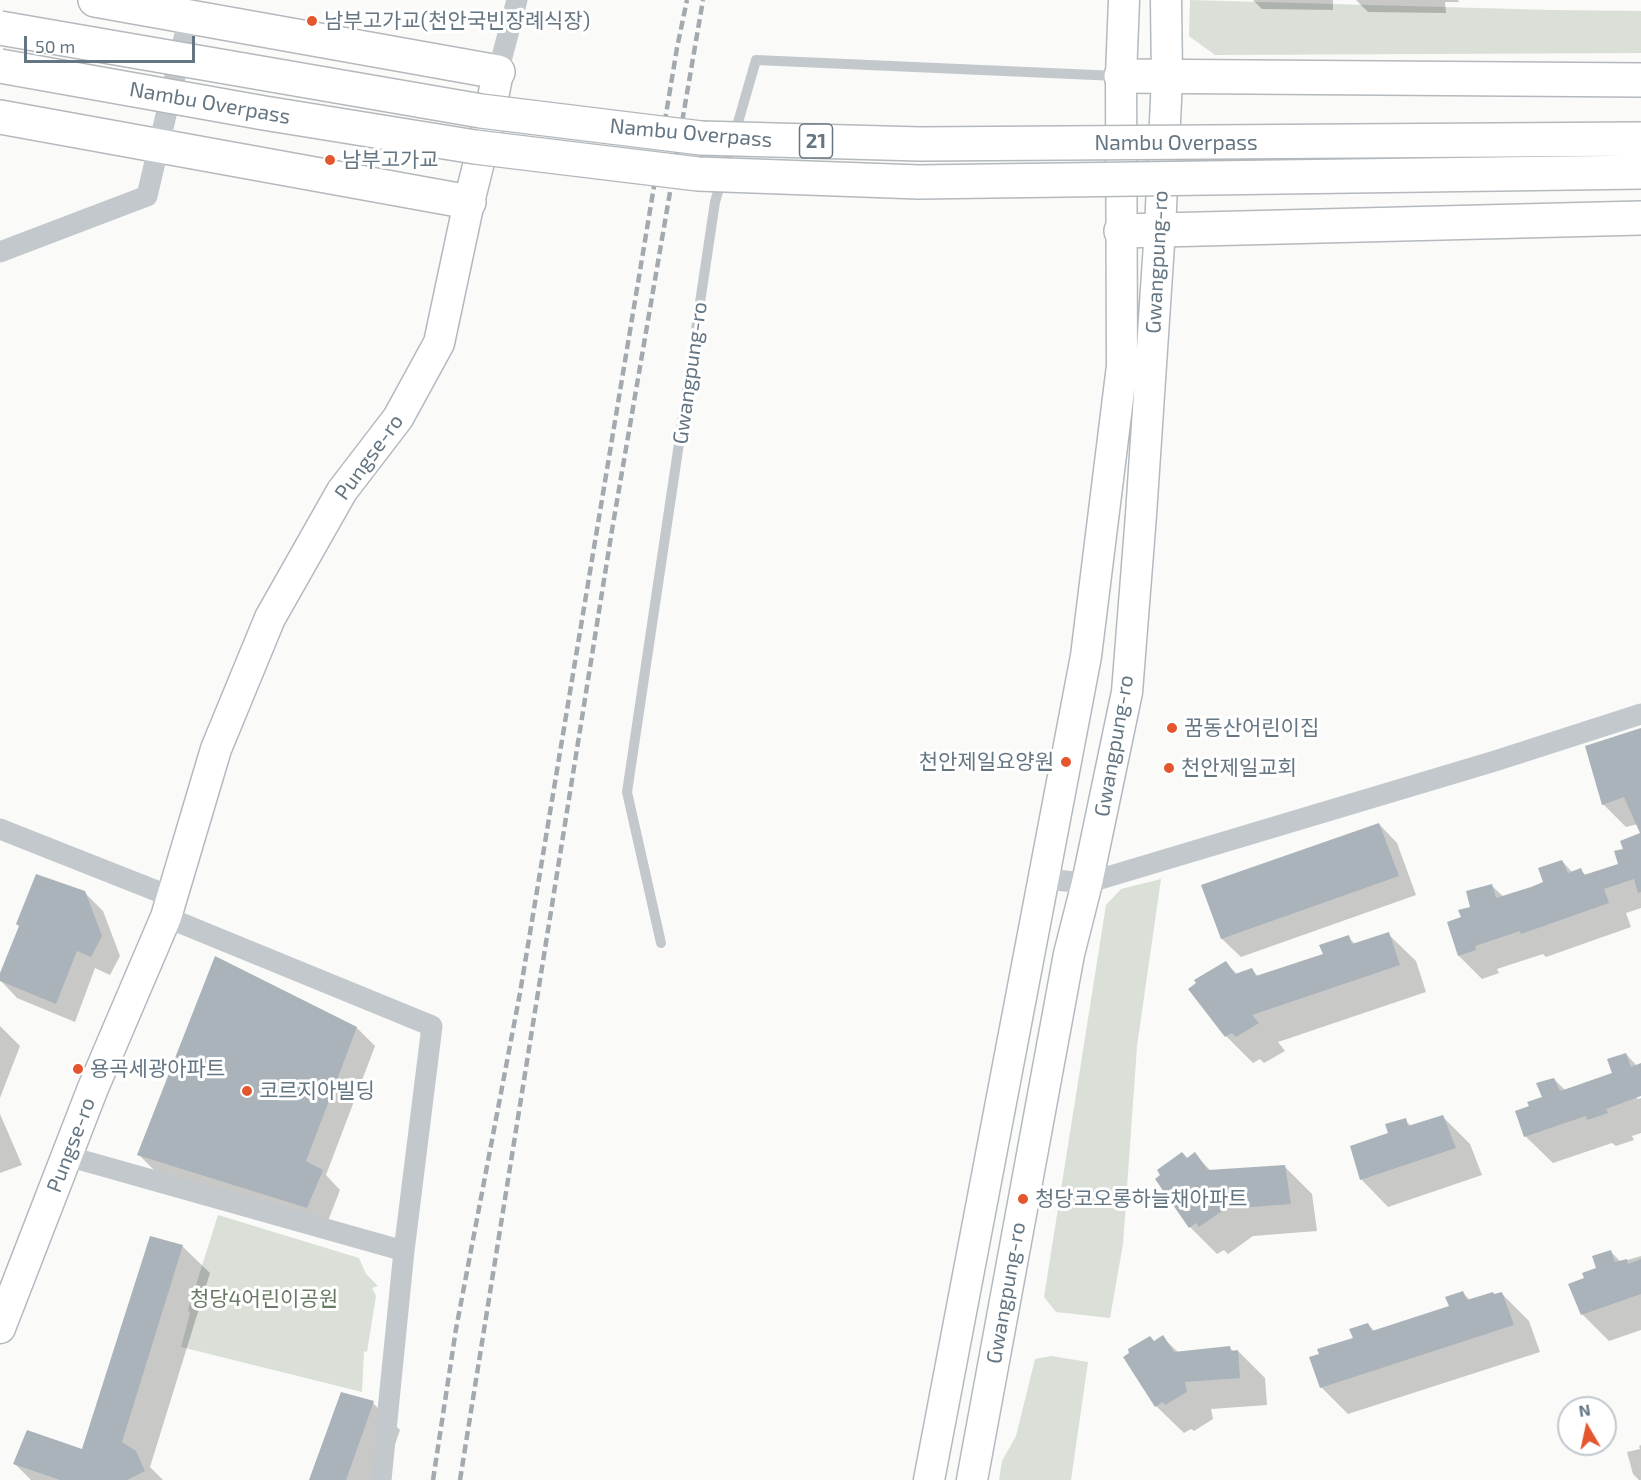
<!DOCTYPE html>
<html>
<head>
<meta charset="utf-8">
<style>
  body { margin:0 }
  #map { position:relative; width:1641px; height:1480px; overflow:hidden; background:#fafaf8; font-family:"Exo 2",sans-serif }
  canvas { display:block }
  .north { position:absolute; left:1557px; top:1396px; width:60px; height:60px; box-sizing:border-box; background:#fff; border:2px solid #c1c8cd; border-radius:50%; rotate:351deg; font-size:16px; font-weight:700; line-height:24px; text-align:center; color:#657683 }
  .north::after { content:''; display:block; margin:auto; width:21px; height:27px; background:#e4572e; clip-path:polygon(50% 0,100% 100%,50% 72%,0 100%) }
  .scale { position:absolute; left:24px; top:36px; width:171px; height:27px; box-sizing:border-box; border:3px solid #657683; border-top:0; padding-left:8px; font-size:18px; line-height:21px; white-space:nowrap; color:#657683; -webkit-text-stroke:4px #fff; paint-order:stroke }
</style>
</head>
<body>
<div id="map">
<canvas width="1641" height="1480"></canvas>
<div class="north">N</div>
<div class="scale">50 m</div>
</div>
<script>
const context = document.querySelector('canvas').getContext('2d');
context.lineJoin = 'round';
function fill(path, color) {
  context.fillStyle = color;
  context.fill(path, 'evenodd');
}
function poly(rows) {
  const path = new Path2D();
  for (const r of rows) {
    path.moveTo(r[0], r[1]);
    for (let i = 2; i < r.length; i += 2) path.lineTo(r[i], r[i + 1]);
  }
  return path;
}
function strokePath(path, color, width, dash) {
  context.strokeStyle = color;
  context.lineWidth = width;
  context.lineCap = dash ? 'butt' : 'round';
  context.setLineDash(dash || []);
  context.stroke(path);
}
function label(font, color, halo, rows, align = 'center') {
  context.font = font + ' "Exo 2","Noto Sans KR",sans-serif';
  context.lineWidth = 6;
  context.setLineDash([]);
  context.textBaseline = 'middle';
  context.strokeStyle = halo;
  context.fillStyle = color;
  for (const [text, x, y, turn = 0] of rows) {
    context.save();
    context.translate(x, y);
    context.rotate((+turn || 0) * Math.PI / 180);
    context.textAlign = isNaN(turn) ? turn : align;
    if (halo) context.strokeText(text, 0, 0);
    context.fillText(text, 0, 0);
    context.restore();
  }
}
fill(poly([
  [1190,0,1551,10,1641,11,1641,53,1215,55,1189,36],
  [1161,879,1137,1046,1123,1244,1110,1318,1056,1312,1044,1297,1106,905,1121,889],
  [218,1215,359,1258,366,1274,378,1286,372,1288,376,1296,367,1352,364,1351,362,1392,181,1347,190,1313,188,1310],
  [1051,1356,1088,1362,1071,1480,999,1480,1002,1461,1016,1436,1035,1359]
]), '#dadfd7');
fill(poly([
  [1253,0,1333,0,1333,10,1262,9],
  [1356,0,1458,0,1459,2,1445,2,1446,13,1368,12],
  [1641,729,1641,831,1638,824,1626,827,1603,804],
  [1379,824,1397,843,1416,895,1241,957,1222,939,1203,886],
  [1641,835,1641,908,1626,913,1631,927,1546,957,1543,954,1497,969,1499,973,1482,979,1459,956,1448,923,1463,918,1491,885,1504,897,1545,883,1562,861,1573,873,1580,870,1587,876,1620,865,1625,849],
  [84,892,103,911,120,956,110,975,95,968,75,1022,17,998,0,980,0,977],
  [1388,934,1416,961,1426,992,1278,1042,1285,1051,1264,1063,1260,1059,1253,1063,1226,1036,1226,963,1237,974,1251,969,1259,977,1324,955,1348,937,1356,945],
  [0,1026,20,1046,0,1098],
  [357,1028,375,1046,326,1175,340,1190,326,1226,157,1173,139,1155],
  [1626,1054,1637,1066,1641,1065,1641,1095,1637,1096,1637,1099,1641,1098,1641,1133,1632,1136,1634,1140,1616,1146,1612,1143,1553,1163,1525,1136,1531,1107,1544,1098,1554,1079,1566,1091,1614,1074],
  [0,1114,22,1165,0,1173],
  [1443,1117,1470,1144,1482,1175,1388,1207,1361,1179,1390,1134,1405,1120,1412,1127],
  [1194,1154,1211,1171,1285,1167,1312,1194,1317,1231,1253,1236,1228,1254,1224,1250,1217,1254,1190,1227,1157,1180],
  [182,1246,210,1273,150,1467,163,1480,31,1480,15,1464,83,1451],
  [1610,1251,1621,1262,1641,1256,1641,1330,1609,1341,1582,1314,1586,1279,1598,1269],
  [1463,1293,1471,1301,1502,1294,1529,1321,1540,1352,1348,1414,1321,1387,1355,1338,1368,1324,1375,1332,1451,1307],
  [1162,1337,1179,1353,1230,1348,1234,1352,1238,1351,1265,1378,1267,1405,1211,1409,1213,1419,1194,1431,1191,1429,1184,1433,1156,1406,1155,1343],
  [373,1403,400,1430,383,1480,311,1480],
  [1641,1445,1641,1480,1639,1480,1633,1474,1627,1452,1640,1449,1639,1446]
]), '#0003');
fill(poly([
  [1641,728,1641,892,1638,893,1634,879,1604,889,1609,903,1521,934,1520,931,1475,946,1476,950,1458,956,1447,922,1461,917,1458,910,1470,907,1466,891,1492,884,1496,898,1531,887,1543,882,1538,868,1562,860,1568,873,1581,868,1584,875,1618,864,1614,851,1623,849,1620,841,1640,833,1624,797,1602,805,1585,746],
  [1379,823,1399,876,1221,939,1201,885],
  [36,874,85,891,102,936,91,957,77,951,56,1004,0,981,0,973,19,926,16,924],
  [1389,932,1400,965,1252,1015,1259,1023,1236,1037,1232,1033,1225,1037,1188,989,1196,983,1194,980,1226,961,1235,974,1252,968,1256,976,1323,954,1319,945,1349,935,1352,944],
  [215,956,357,1027,306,1161,323,1170,307,1208,137,1155],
  [1626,1053,1631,1067,1641,1063,1641,1096,1606,1109,1608,1113,1587,1120,1586,1116,1524,1137,1515,1111,1529,1106,1527,1102,1542,1097,1536,1083,1554,1078,1560,1091,1572,1087,1612,1073,1607,1059],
  [1443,1115,1456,1148,1360,1180,1350,1146,1388,1133,1385,1124,1406,1118,1408,1126],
  [1182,1152,1187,1158,1195,1152,1208,1170,1285,1165,1291,1204,1225,1209,1199,1227,1196,1223,1189,1228,1155,1179,1160,1175,1157,1170],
  [150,1236,183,1245,122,1442,136,1451,145,1471,127,1480,60,1480,13,1464,27,1430,82,1449],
  [1611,1250,1615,1262,1627,1259,1628,1264,1641,1259,1641,1294,1581,1315,1568,1284,1584,1278,1582,1273,1596,1268,1592,1256],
  [1463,1291,1467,1300,1493,1292,1494,1294,1502,1292,1514,1325,1320,1388,1309,1357,1319,1354,1317,1349,1353,1338,1349,1329,1368,1323,1372,1331,1449,1306,1445,1297],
  [1163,1335,1174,1352,1230,1346,1231,1351,1238,1350,1240,1378,1185,1382,1187,1392,1165,1405,1163,1402,1155,1407,1123,1357,1129,1353,1128,1349,1150,1336,1154,1341],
  [341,1392,374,1401,346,1480,309,1480]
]), '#aab3b9');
const secondary = poly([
  [0,1328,93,1088,166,917,216,749,270,618,342,491,398,418,439,343,469,202,486,134,498,72],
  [929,1480,1086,656,1122,366,1121,76,1124,0],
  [972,1480,1069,954,1087,883,1127,692,1141,515,1160,229,1167,78,1166,0]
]);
const highway = poly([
  [95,0,498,72],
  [1121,76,1641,80],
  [0,117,469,202],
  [1121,231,1641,218]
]);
strokePath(secondary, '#b3babf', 33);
strokePath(highway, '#b4b9bd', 36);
strokePath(poly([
  [661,943,627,792,715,202,756,60,1117,76]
]), '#c3c8cc', 10);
strokePath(poly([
  [498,72,517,0],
  [0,252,147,196,189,17],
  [0,829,172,897],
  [1043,879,1087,883,1495,761,1641,714],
  [166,917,432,1026,404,1251],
  [67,1156,404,1251,381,1480]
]), '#c3c8cc', 21);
strokePath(secondary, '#fff', 30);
strokePath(highway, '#fff', 33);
strokePath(poly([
  [433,1480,456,1329,520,993,677,48,687,0],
  [460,1480,612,530,703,0]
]), '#a2aab0', 4.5, [9, 4.5]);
const highwayBridge = poly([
  [0,28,481,111,701,138,920,144,1641,139],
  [0,66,264,113,475,147,698,174,919,182,1641,172]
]);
strokePath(highwayBridge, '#b4b9bd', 36, []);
strokePath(highwayBridge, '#fff', 33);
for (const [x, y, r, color] of [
  [312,21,6,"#e4572e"],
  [330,160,6,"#e4572e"],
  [1172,728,6,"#e4572e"],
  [1066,762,6,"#e4572e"],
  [1169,768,6,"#e4572e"],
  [78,1069,6,"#e4572e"],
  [247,1091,6,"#e4572e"],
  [1023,1199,6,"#e4572e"]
]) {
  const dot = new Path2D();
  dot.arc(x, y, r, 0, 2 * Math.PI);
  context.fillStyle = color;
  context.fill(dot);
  strokePath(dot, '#fff', 2);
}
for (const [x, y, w] of [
  [816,141,33]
]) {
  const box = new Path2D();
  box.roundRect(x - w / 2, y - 17, w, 34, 4.5);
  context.fillStyle = '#fff';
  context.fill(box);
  strokePath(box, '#657683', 1.5);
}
label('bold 20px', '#657683', null, [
  ["21",816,141]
]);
label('21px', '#657683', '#fff', [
  ["남부고가교(천안국빈장례식장)",324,21],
  ["남부고가교",342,160],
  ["꿈동산어린이집",1184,728],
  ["천안제일요양원",1054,762,"right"],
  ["천안제일교회",1181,768],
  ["용곡세광아파트",90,1069],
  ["코르지아빌딩",259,1091],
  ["청당코오롱하늘채아파트",1035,1199]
], 'left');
label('21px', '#657683', '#fff', [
  ["Nambu Overpass",210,103,10],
  ["Nambu Overpass",691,133,5],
  ["Nambu Overpass",1176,143],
  ["Gwangpung-ro",1157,262,-87],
  ["Gwangpung-ro",690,373,-82],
  ["Pungse-ro",369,457,-54],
  ["Gwangpung-ro",1114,746,-80],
  ["Pungse-ro",71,1145,-69],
  ["Gwangpung-ro",1006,1293,-80]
]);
label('21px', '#687a64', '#fff', [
  ["청당4어린이공원",264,1299]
]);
</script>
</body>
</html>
